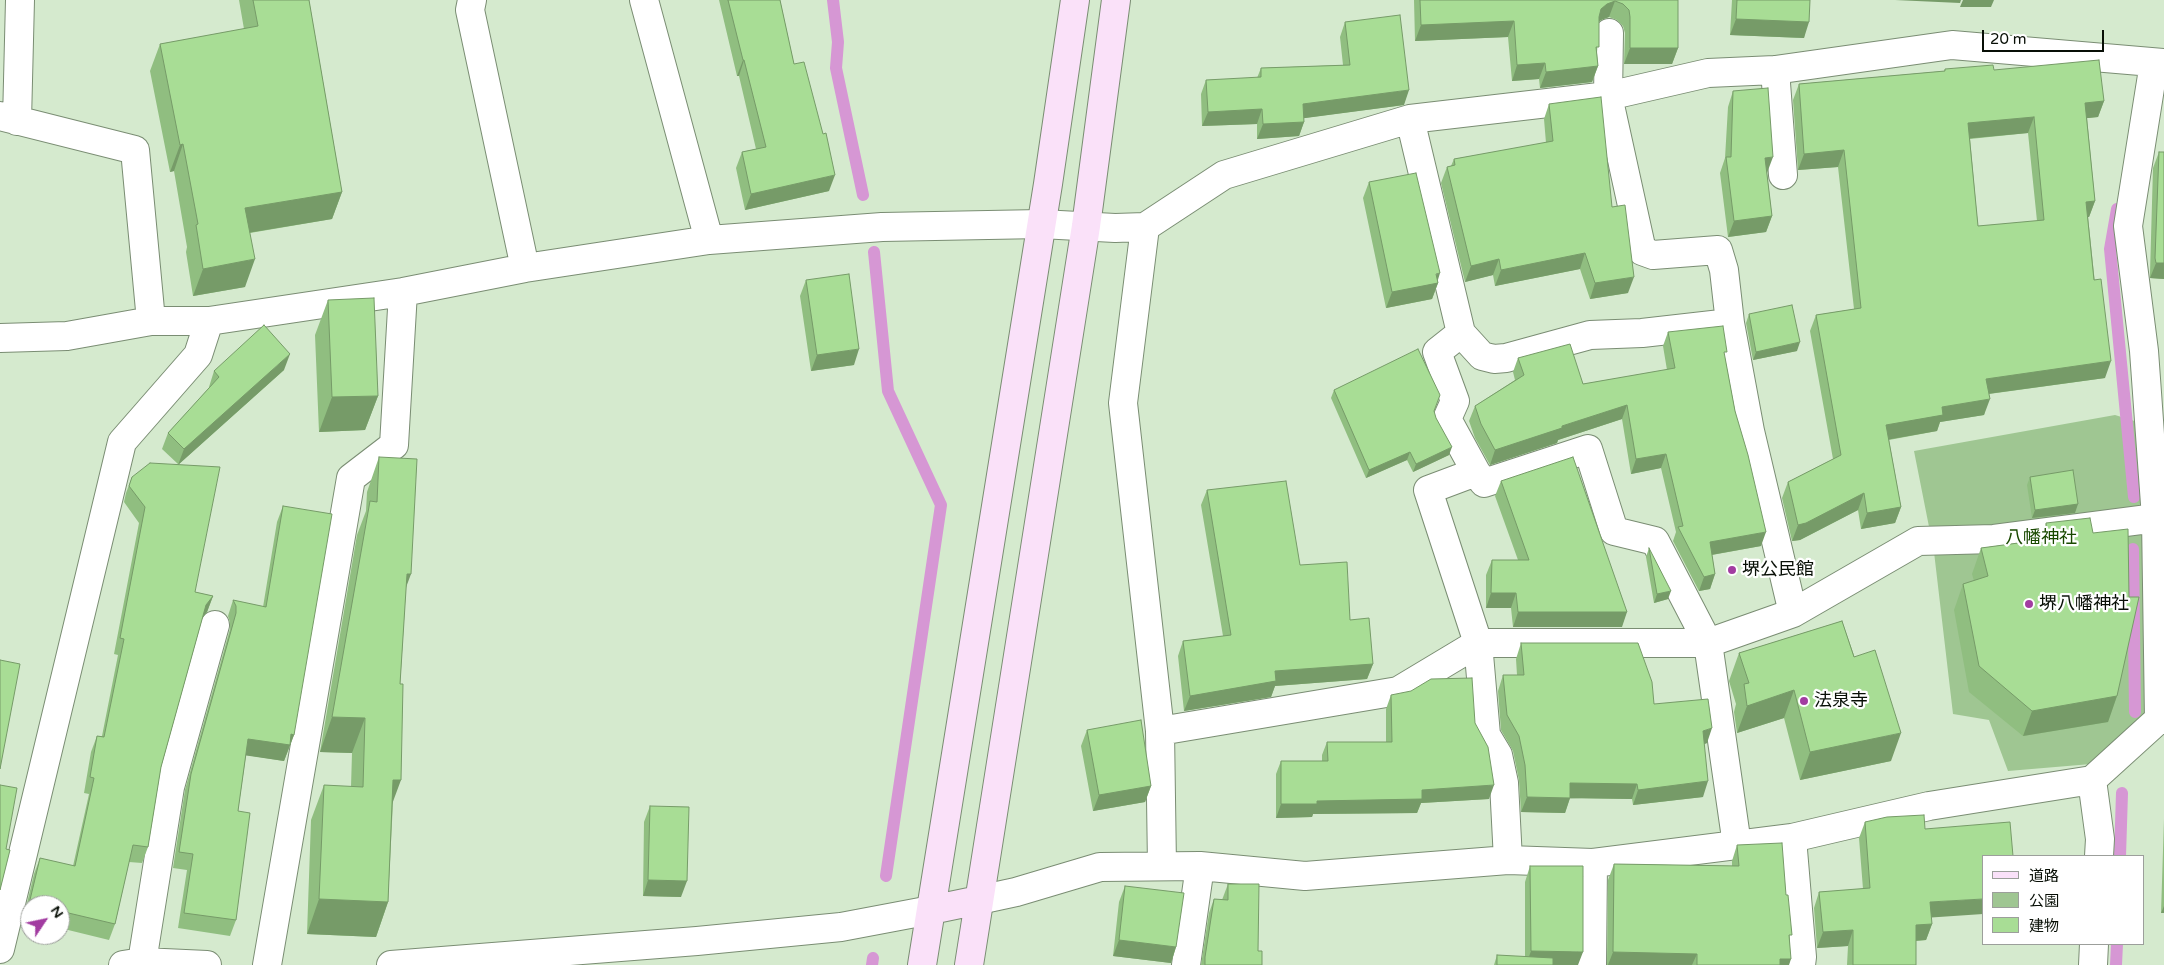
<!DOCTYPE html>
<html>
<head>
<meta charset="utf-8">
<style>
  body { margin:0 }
  #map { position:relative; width:2164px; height:965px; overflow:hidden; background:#d5eace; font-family:"Varela Round","Noto Sans JP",sans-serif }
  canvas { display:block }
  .legend { position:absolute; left:1982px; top:855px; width:162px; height:90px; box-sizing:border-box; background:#fff; border:1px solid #9c9f9b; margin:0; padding:6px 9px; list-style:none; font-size:15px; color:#080f06 }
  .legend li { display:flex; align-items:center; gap:10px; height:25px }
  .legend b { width:25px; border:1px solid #9c9f9b }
  .north { position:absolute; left:20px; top:895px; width:50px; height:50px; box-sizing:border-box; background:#fff; border:1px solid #9c9f9b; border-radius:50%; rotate:56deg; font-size:14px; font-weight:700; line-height:20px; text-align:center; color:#080f06 }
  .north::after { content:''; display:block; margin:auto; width:18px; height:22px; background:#a23ca1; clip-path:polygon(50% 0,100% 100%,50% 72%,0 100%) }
  .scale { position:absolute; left:1982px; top:30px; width:122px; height:22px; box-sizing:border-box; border:2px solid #080f06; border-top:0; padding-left:6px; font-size:15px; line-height:18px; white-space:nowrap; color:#080f06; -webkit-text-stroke:4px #fff; paint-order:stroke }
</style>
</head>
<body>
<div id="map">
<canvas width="2164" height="965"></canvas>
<ul class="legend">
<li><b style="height:6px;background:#fae1f9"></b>道路</li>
<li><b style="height:14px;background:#9fc692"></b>公園</li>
<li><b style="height:14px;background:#a8dd95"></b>建物</li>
</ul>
<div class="north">N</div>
<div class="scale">20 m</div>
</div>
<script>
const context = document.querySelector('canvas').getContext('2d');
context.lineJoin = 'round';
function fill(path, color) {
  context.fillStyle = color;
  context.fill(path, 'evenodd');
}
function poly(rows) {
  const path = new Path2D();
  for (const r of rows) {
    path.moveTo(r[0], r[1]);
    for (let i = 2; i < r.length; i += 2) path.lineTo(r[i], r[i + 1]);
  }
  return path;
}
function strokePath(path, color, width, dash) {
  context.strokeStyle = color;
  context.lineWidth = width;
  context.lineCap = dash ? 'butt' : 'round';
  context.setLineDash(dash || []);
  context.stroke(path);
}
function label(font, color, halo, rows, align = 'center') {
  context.font = font + ' "Varela Round","Noto Sans JP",sans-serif';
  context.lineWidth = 4.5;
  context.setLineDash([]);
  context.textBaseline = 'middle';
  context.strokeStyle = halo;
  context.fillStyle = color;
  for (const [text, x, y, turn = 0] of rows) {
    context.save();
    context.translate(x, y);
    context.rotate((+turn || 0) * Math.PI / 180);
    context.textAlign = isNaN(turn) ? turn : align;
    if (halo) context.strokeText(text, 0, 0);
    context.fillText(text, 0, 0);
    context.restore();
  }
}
fill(poly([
  [2115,415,2141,423,2148,716,2091,764,2008,771,1989,720,1953,714,1934,552,1914,451]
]), '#9fc692');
strokePath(poly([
  [833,0,838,42,836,68,863,195],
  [2117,209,2110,249,2134,497],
  [874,252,888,391,941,505,886,876],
  [2133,549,2135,712],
  [2120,856,2122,793],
  [872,965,873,958],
  [2116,965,2117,944]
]), '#d697d4', 12);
const street = poly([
  [472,0,470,10,525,268],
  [644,0,709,240],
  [1609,33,1608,96,1642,251,1653,255,1718,250,1724,270,1730,323,1750,431,1793,613],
  [2154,63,2128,226,2144,351,2156,518,2159,719],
  [1775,70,1783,175],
  [0,116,135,150,151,321],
  [1410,119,1461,333],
  [17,121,20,0],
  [1145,227,1123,403,1160,731,1162,866],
  [0,338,67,336,151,321,209,321,403,292,525,268,709,240,882,227,1041,224,1115,228,1145,227,1224,175,1410,119,1608,96,1708,73,1775,70,1952,45,2164,63],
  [1476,472,1447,419,1455,401,1437,352,1461,333,1482,356,1494,359,1506,358,1590,335,1642,333,1730,323],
  [1160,731,1398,691,1478,643,1708,643,1793,613,1918,541,1994,539,2156,518],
  [2092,780,2100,839,2099,856],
  [1792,838,1802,957,1801,965],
  [1508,860,1504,783,1498,755,1486,735,1478,643,1428,490,1476,472,1484,483,1588,449,1614,531,1655,541,1708,643,1737,845],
  [979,900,1016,892,1100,867,1200,866,1305,876,1508,860,1593,863,1792,838,1929,806,2092,780,2159,719,2164,720],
  [0,949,122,442,198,355,209,321],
  [142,962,170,787,215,625],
  [123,965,142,962,207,965],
  [267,965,351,478,394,445,403,292],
  [391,965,697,941,841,927,931,910],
  [1186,965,1200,866],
  [1592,965,1593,863],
  [2093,965,2094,944]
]);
const secondary = poly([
  [931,910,979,900],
  [922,965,1048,184,1075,0],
  [969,965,1086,226,1116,0]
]);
strokePath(street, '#7a8d73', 30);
strokePath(secondary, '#7a8d73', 30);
strokePath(street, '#fff', 28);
strokePath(secondary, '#fae1f9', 28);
fill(poly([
  [239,0,309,0,342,192,332,219,250,233,245,287,193,296,186,252,187,247,174,171,170,172,150,71,160,44,244,29],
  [719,0,780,0,794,64,829,191,745,210,736,168,742,152,756,149,739,76,737,76],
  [1414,0,1678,0,1678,48,1672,64,1624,64,1625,33,1623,26,1617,20,1609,17,1601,20,1599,22,1597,53,1598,66,1592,82,1540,88,1539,79,1512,81,1508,37,1415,41],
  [1732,0,1810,0,1804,38,1730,35],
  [1345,22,1404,105,1304,118,1304,122,1299,136,1257,139,1257,124,1202,126,1201,94,1206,80,1257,78,1261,68,1343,65,1340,37],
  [1945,69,1994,70,2104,101,2098,117,2087,118,2095,201,2089,217,2088,217,2105,378,1989,394,1984,415,1940,422,1937,431,1889,440,1901,507,1895,523,1861,529,1858,510,1800,540,1792,541,1782,498,1788,482,1833,459,1810,331,1816,315,1854,309,1838,167,1798,170,1793,100,1799,84,1944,71],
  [2028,133,2037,221,1978,226,1970,139],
  [1733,91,1767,173,1772,216,1766,232,1728,237,1720,173,1725,158,1728,107],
  [1549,104,1612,207,1628,293,1590,299,1580,269,1495,286,1493,275,1465,282,1441,183,1447,167,1451,166,1454,159,1546,143,1544,119],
  [2159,152,2164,152,2164,279,2150,278,2150,273,2153,168],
  [1369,182,1438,280,1438,283,1432,299,1386,308,1363,198],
  [806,280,854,365,811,371,800,296],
  [328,300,378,396,365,430,319,432,315,335],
  [1749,314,1797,351,1753,360,1746,323],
  [1668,332,1725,358,1761,546,1712,555,1715,574,1710,589,1699,591,1673,541,1676,532,1661,468,1631,474,1622,419,1558,440,1557,443,1490,465,1475,438,1469,421,1475,406,1515,380,1513,372,1518,358,1583,384,1667,370,1663,346],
  [284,370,179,464,195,592,213,596,207,612,202,618,161,767,148,847,142,863,129,862,115,924,109,940,60,928,60,905,30,905,30,921,23,920,34,874,40,858,73,866,89,794,84,793,91,752,97,736,102,736,118,655,114,654,139,523,124,502,126,493,132,477,178,464,162,449,168,433,209,388,209,387,214,371],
  [1334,390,1436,418,1449,455,1413,472,1407,460,1366,478,1331,398],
  [379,457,406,588,393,802,388,902,376,937,307,934,311,820,324,785,351,787,352,753,320,752,357,535,366,511,367,492],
  [2030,477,2075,513,2032,518,2027,485],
  [1501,481,1622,627,1513,627,1511,608,1486,608,1486,575,1492,560,1518,560,1495,496],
  [1207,490,1300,565,1350,620,1373,664,1367,679,1275,686,1271,697,1184,711,1178,656,1183,641,1223,636,1201,505],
  [283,506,294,735,284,761,246,755,238,811,236,920,230,936,178,928,187,870,173,868,185,790,230,629,230,622,228,616,233,600,263,607,277,522],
  [2046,523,2117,696,2108,722,2023,736,1969,692,1954,610,1963,584,1974,581,1972,574,1981,548,2040,540],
  [1649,548,1668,599,1654,603,1646,557],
  [1842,621,1891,761,1800,780,1784,718,1737,733,1734,712,1736,704,1729,681,1739,653],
  [1521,643,1654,704,1707,743,1704,744,1703,797,1633,805,1632,799,1570,798,1565,813,1521,812,1519,780,1513,751,1501,730,1498,691,1503,675,1517,675,1516,659],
  [1391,695,1475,723,1489,799,1421,803,1417,813,1313,814,1312,817,1276,818,1276,774,1281,761,1322,761,1322,755,1327,742,1386,742,1386,709],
  [1087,730,1151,786,1145,802,1093,811,1081,746],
  [650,806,681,897,643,896,644,822],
  [2164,819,2164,913,2161,913],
  [1865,822,1931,918,1932,924,1926,940,1916,941,1916,965,1847,965,1848,946,1817,948,1814,908,1819,892,1863,889,1859,838],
  [1737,845,1786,895,1790,940,1789,965,1607,965,1608,880,1614,864,1732,866,1732,861],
  [1530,866,1578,965,1494,965,1497,955,1525,957,1525,882],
  [1228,884,1258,951,1262,965,1201,965,1209,913,1214,899,1222,900],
  [1125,886,1176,947,1171,963,1113,956,1119,902]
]), '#90be80');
fill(poly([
  [1895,0,1961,0,1960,3],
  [1963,0,1994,0,1991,7,1960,7],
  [1615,1,1609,17,1601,20,1595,25,1601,9,1607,4],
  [1736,19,1809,22,1804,38,1730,35],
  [1514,21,1508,37,1415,41,1421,25],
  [1630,48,1678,48,1672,64,1624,64],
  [743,60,744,60,739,76,737,76],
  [1545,63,1539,79,1512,81,1517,65],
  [1598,66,1592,82,1540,88,1546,72],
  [1409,90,1404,105,1298,119,1303,104],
  [2104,101,2098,117,2079,119,2085,103],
  [1262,109,1257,124,1202,126,1208,112],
  [2034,117,2028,133,1963,139,1968,123],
  [1304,122,1299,136,1257,139,1263,124],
  [183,144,174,171,170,172,180,145],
  [1844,150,1838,167,1798,170,1804,154],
  [1773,157,1767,173,1759,174,1765,158],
  [835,175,829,191,745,210,751,194],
  [342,192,332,219,235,235,245,208],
  [2095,201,2089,217,2080,218,2086,202],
  [1772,216,1766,232,1728,237,1734,221],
  [1585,253,1580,269,1495,286,1501,270],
  [255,259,245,287,193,296,203,269],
  [1499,259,1493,275,1465,282,1471,266],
  [2156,263,2164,263,2164,279,2150,278],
  [1440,273,1437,283,1438,283,1432,299,1386,308,1392,292],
  [1634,277,1628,293,1590,299,1595,283],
  [1800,342,1797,351,1753,360,1756,352],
  [859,349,854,365,811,371,817,355],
  [290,354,284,370,178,465,184,449],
  [2111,361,2105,378,1980,395,1986,379],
  [378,396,365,430,319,432,332,397],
  [1990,399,1984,415,1940,422,1937,431,1880,441,1886,425,1942,407],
  [1627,405,1622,419,1558,440,1557,443,1490,465,1495,450,1562,426],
  [1452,447,1449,455,1413,472,1416,464],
  [1410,452,1407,460,1366,478,1369,470],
  [1666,454,1661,468,1631,474,1636,459],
  [1864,493,1858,510,1800,540,1792,541,1798,525],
  [2078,504,2075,513,2032,518,2035,510],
  [1901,507,1895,523,1861,529,1867,513],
  [1766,532,1761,546,1705,556,1710,542],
  [407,574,411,574,398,609],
  [1715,574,1710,589,1699,591,1704,577],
  [1671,591,1668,599,1654,603,1657,594],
  [1491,593,1516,593,1511,608,1486,608],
  [213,596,207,612,200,621,206,605],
  [1518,612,1627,612,1622,627,1513,627],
  [1373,664,1367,679,1275,686,1271,697,1184,711,1190,696,1275,671],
  [1794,690,1784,718,1737,733,1747,706],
  [2117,696,2108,722,2023,736,2032,711],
  [332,717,365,718,352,753,320,752],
  [1712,728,1707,743,1697,747,1703,731],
  [1901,733,1891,761,1800,780,1810,752],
  [291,734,294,735,284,761,243,755,248,739],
  [393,780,401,780,388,815],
  [1708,781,1703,797,1633,805,1638,790],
  [1570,783,1637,784,1632,799,1565,798],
  [1494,785,1489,799,1421,803,1417,813,1313,814,1312,817,1276,818,1281,804,1422,790],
  [1151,786,1145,802,1093,811,1099,795],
  [1527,797,1570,798,1565,813,1521,812],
  [648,880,687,881,681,897,643,896],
  [319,899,388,902,376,937,307,934],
  [1983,899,1983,914,1924,918,1930,902],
  [2164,906,2164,913,2161,913],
  [1932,924,1926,940,1911,941,1916,925],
  [1853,930,1848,946,1817,948,1823,932],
  [1119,940,1176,947,1171,963,1113,956],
  [1531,951,1583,952,1578,965,1526,965],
  [1613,952,1697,954,1692,965,1608,965],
  [1780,959,1791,959,1789,965,1778,965]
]), '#769b68');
const building = poly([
  [253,0,309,0,342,192,245,208,255,259,203,269,196,225,198,224,183,144,180,145,160,44,258,26,253,0],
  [728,0,780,0,794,64,804,62,823,134,826,133,835,175,751,194,742,152,766,147,744,60,743,60,728,0],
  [1420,0,1678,0,1678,48,1630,48,1630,17,1629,10,1623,4,1615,1,1607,4,1601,9,1599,17,1599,47,1596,47,1598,66,1546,72,1545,63,1517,65,1514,21,1421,25,1420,0],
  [1737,0,1810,0,1809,22,1736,19,1737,0],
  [1400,15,1409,90,1303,104,1304,122,1263,124,1262,109,1208,112,1206,80,1261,77,1261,68,1350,65,1345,22,1400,15],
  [2099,60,2104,101,2085,103,2095,201,2086,202,2094,280,2101,279,2111,361,1986,379,1990,399,1942,407,1943,415,1886,425,1901,507,1867,513,1864,493,1806,523,1798,525,1788,482,1841,455,1816,315,1861,308,1844,150,1804,154,1799,84,1945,71,1945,69,1993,65,1994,70,2099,60],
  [2034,117,2044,220,1978,226,1968,123,2034,117],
  [1768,88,1773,157,1765,158,1772,216,1734,221,1726,157,1731,157,1733,91,1768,88],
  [1601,97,1612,207,1625,205,1634,277,1595,283,1585,253,1501,270,1499,259,1471,266,1447,167,1455,165,1454,159,1553,141,1549,104,1601,97],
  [2159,152,2164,152,2164,263,2156,263,2155,258,2159,152],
  [1416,173,1440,273,1436,274,1438,283,1392,292,1369,182,1416,173],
  [849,274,859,349,817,355,806,280,849,274],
  [374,298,378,396,332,397,328,300,374,298],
  [1792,305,1800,342,1756,352,1749,314,1792,305],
  [264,325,290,354,184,449,168,433,219,377,214,371,264,325],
  [1723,326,1727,352,1724,352,1735,411,1748,455,1766,532,1710,542,1715,574,1704,577,1678,527,1683,526,1666,454,1636,459,1627,405,1562,426,1562,428,1495,450,1481,424,1475,406,1524,375,1518,358,1570,344,1583,384,1675,368,1668,332,1723,326],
  [1418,349,1440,395,1434,411,1436,418,1452,447,1416,464,1410,452,1369,470,1334,390,1418,349],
  [379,457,417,459,411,574,407,574,400,684,403,684,401,780,393,780,388,902,319,899,324,785,363,787,365,718,332,717,370,501,377,502,379,457],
  [1573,457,1627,612,1518,612,1516,593,1491,593,1492,560,1529,560,1501,481,1573,457],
  [150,463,220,467,195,592,213,596,206,605,161,767,148,847,133,845,115,924,60,911,60,905,34,905,29,904,40,858,75,866,94,778,90,777,97,736,104,737,124,639,120,638,145,507,129,486,132,477,150,463],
  [2073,470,2078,504,2035,510,2030,477,2073,470],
  [1286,481,1300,565,1347,562,1350,620,1369,618,1373,664,1275,671,1276,681,1190,696,1183,641,1231,635,1207,490,1286,481],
  [283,506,332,514,294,735,291,734,290,745,248,739,238,811,250,813,236,920,184,913,193,854,179,852,191,774,236,613,236,606,233,600,266,607,283,506],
  [2090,518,2093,533,2128,529,2129,597,2139,597,2117,696,2032,711,1979,666,1963,584,1988,576,1981,548,2048,539,2046,523,2090,518],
  [1649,548,1671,591,1657,594,1649,548],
  [1842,621,1854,657,1875,650,1901,733,1810,752,1794,690,1747,706,1744,684,1749,683,1739,653,1842,621],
  [1521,643,1638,643,1652,682,1654,704,1708,699,1712,728,1703,731,1708,781,1638,790,1637,784,1570,783,1570,798,1527,797,1525,765,1519,736,1507,715,1503,675,1524,675,1521,643],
  [0,660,20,664,0,769,0,660],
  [1472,678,1475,723,1488,747,1494,785,1422,790,1422,799,1317,801,1317,804,1281,804,1281,761,1328,761,1327,742,1392,742,1391,695,1411,691,1431,679,1472,678],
  [1141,720,1151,786,1099,795,1087,730,1141,720],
  [0,785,17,788,6,849,10,850,0,890,0,785],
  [650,806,689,807,687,881,648,880,650,806],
  [1924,815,1925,829,2010,822,2013,856,1983,856,1983,899,1930,902,1932,924,1916,925,1916,965,1853,965,1853,930,1823,932,1819,892,1870,888,1865,822,1887,817,1924,815],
  [1782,843,1786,895,1788,895,1792,935,1789,935,1791,959,1780,959,1780,965,1697,965,1697,954,1613,952,1614,864,1739,866,1737,845,1782,843],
  [1530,866,1583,866,1583,952,1531,951,1530,866],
  [1228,884,1259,884,1258,951,1262,951,1262,965,1205,965,1205,957,1214,899,1228,900,1228,884],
  [1125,886,1184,893,1176,947,1119,940,1125,886],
  [1497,955,1553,958,1553,965,1497,965,1497,955]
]);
fill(building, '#a8dd95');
strokePath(building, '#769b68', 1);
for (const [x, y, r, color] of [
  [1732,570,5,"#a23ca1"],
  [2029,604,5,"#a23ca1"],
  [1804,701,5,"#a23ca1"]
]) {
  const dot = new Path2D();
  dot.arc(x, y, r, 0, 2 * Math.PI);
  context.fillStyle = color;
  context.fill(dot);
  strokePath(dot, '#fff', 2);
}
label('18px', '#194900', '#fff', [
  ["八幡神社",2041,538]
]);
label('18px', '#080f06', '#fff', [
  ["堺公民館",1742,570],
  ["堺八幡神社",2039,604],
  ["法泉寺",1814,701]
], 'left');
</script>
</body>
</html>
